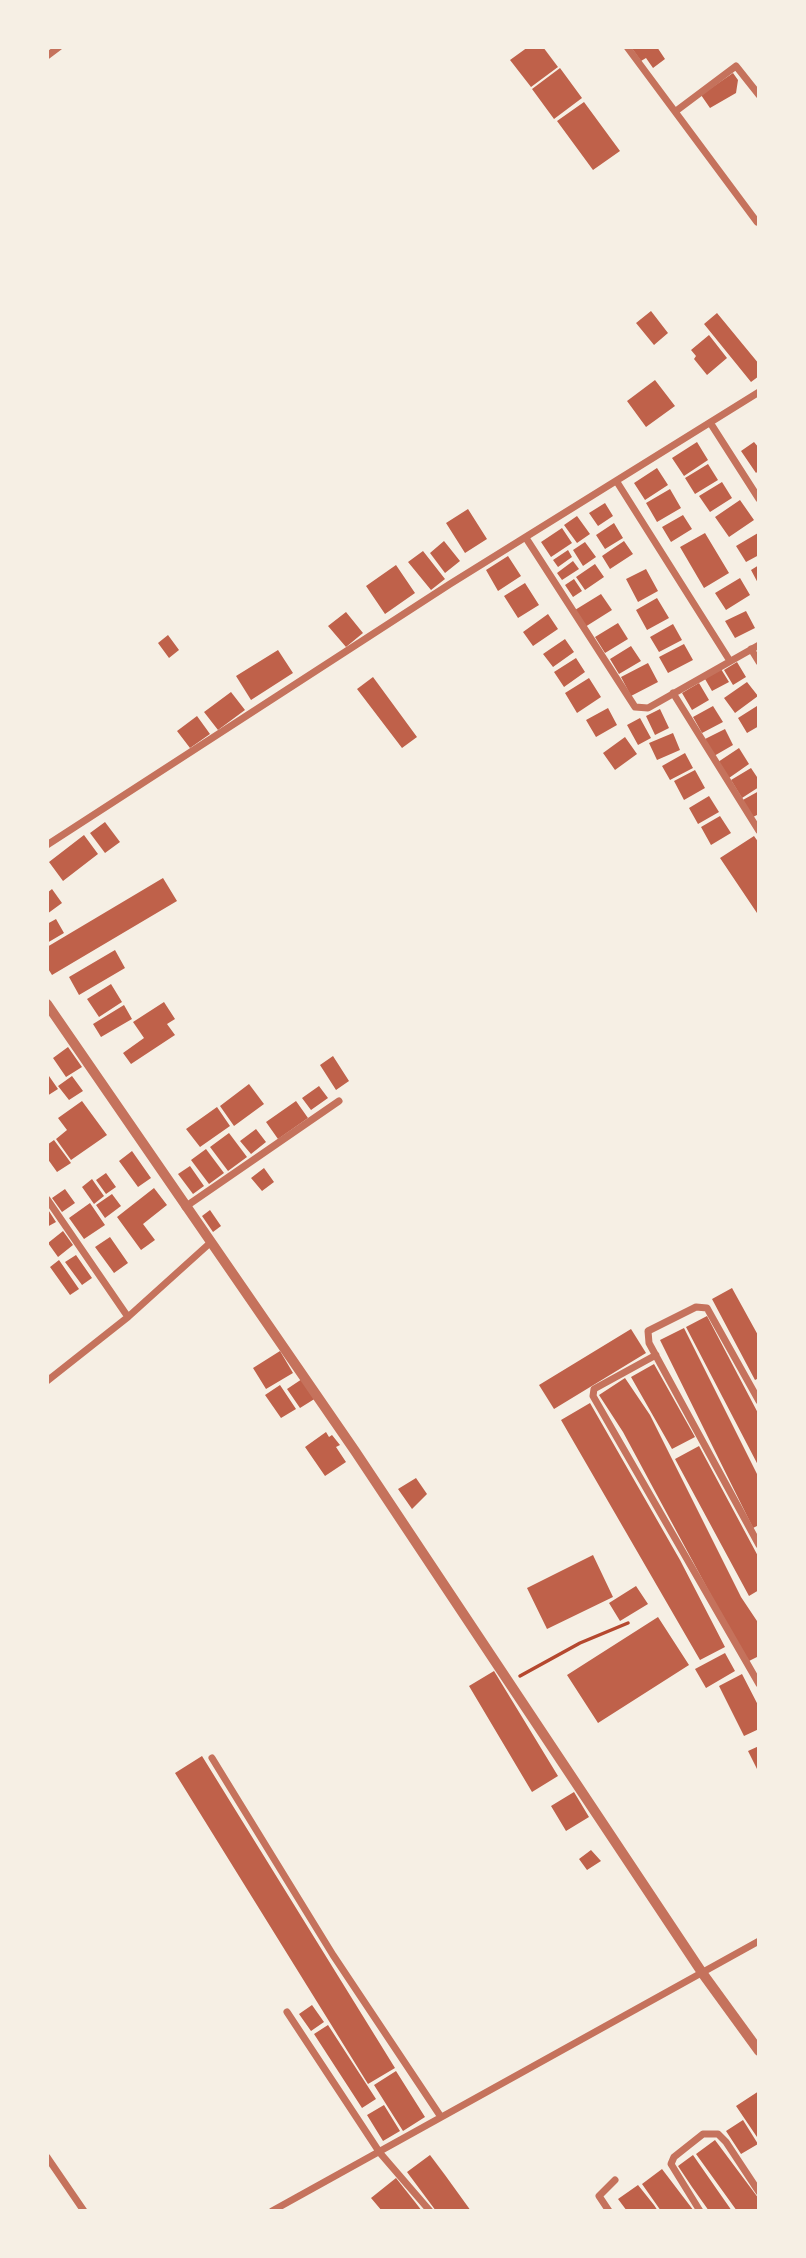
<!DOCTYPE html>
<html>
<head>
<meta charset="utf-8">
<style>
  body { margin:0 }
  #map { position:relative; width:806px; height:2258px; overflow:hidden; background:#f6efe4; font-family:"Public Sans",sans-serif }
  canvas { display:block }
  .frame { position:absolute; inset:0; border:49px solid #f6efe4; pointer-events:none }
</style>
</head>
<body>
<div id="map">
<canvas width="806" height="2258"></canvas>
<div class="frame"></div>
</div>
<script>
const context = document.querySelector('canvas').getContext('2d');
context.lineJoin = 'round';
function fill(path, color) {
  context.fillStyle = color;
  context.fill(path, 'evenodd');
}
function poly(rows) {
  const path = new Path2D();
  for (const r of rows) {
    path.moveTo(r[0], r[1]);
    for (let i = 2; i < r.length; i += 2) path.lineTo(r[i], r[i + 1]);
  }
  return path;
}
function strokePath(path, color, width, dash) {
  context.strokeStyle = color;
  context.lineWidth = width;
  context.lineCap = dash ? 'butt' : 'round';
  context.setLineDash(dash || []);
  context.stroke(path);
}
fill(poly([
  [528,47,543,47,558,67,531,87,510,60],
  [631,47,657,47,665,59,653,68,646,58,641,61],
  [560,68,582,98,554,119,532,89],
  [733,73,738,80,736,93,710,108,701,95],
  [584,102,620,151,593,170,557,121],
  [651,311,668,333,654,345,636,323],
  [717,313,759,364,759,376,751,382,704,324],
  [709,335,727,358,707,375,694,359,696,356,691,350],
  [655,380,675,406,646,427,627,401],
  [697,442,708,460,684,476,672,458],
  [754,442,759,448,759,470,756,473,741,451],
  [708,464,718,480,695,494,685,478],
  [657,468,668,485,645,500,634,483],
  [722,482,732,498,710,512,699,496],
  [670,489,681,508,657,522,646,503],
  [740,500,754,520,729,537,715,517],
  [605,503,613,516,598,526,589,513],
  [468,509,487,539,465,553,446,523],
  [683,515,692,529,671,542,662,527],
  [577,516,590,534,577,543,564,525],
  [614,523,623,538,605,549,596,535],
  [562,528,572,543,551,557,541,542],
  [705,533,729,573,704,588,680,547],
  [758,533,759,555,746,562,736,546],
  [444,541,460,561,445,573,430,553],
  [624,541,633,554,610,569,602,556],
  [585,542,596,557,583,566,573,550],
  [568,550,572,557,558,567,553,560],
  [423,551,445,579,431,590,408,562],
  [508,556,521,576,498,591,486,570],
  [573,561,579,569,562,580,557,573],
  [595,564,604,577,585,590,576,577],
  [396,565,415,593,385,614,366,586],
  [759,565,759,585,751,570],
  [646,569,658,591,638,602,626,579],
  [740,578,750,595,726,610,715,593],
  [574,579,582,591,573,597,565,585],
  [525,583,539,605,518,618,504,596],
  [601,594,612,610,585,627,575,610],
  [657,598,669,618,647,630,636,610],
  [746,611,755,628,735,638,725,621],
  [346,612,363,633,346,647,328,626],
  [548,614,558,629,533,646,523,632],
  [618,623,628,639,605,653,595,637],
  [673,624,682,640,659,652,650,637],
  [168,635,179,650,169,658,158,643],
  [565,639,574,652,553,667,543,654],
  [684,644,693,660,668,673,659,657],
  [631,646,641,661,619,674,610,659],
  [278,650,293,673,251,700,236,676],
  [576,658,585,672,564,687,554,672],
  [737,662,746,677,733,685,724,670],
  [648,663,658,682,631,696,621,677],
  [721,669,729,682,712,691,705,679],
  [373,677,417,737,402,748,357,689],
  [589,678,601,697,577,713,565,693],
  [747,682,758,696,735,713,724,698],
  [699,683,709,700,692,710,682,693],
  [231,692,245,710,218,730,204,712],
  [713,706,723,722,702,733,693,717],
  [757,706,759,726,747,733,738,718],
  [608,708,617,725,596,737,586,720],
  [660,709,669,728,655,735,646,716],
  [197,716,210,734,190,748,177,731],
  [640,718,651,738,638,745,627,725],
  [725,729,733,745,714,756,705,739],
  [673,733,680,750,657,760,649,743],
  [625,737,637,754,615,770,603,753],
  [739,748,749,764,729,778,718,762],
  [685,753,693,768,670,780,662,766],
  [751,768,759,780,759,787,742,798,731,780],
  [695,770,705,788,684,800,674,781],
  [759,791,759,814,751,818,741,801],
  [709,796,719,812,698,824,689,808],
  [720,816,731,833,711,845,701,827],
  [105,822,120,842,105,853,90,833],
  [84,835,98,854,63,881,49,862],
  [754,836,759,843,759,916,720,858],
  [163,878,177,901,52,975,47,967,47,947],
  [52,889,62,903,47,914,47,893],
  [56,919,64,933,47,943,47,924],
  [115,950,125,968,79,995,69,977],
  [111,984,122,1002,99,1017,87,999],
  [164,1002,175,1019,167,1024,175,1035,131,1064,123,1053,144,1038,133,1022],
  [124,1005,132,1019,101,1037,93,1024],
  [68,1047,82,1067,66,1077,53,1058],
  [333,1056,349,1081,336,1090,320,1065],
  [49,1076,58,1089,47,1096,47,1077],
  [72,1076,83,1091,69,1100,58,1086],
  [249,1084,264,1104,234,1126,220,1106],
  [319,1086,328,1098,311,1110,302,1098],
  [82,1101,107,1135,71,1160,56,1139,67,1130,58,1118],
  [296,1101,308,1118,278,1139,266,1122],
  [217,1107,230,1126,200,1147,186,1129],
  [256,1129,266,1142,251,1154,240,1141],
  [229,1133,247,1157,228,1171,210,1147],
  [54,1140,71,1163,57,1172,47,1158,47,1145],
  [206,1149,224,1173,209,1184,191,1160],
  [132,1151,151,1178,138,1187,119,1161],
  [190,1166,204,1186,193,1194,178,1174],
  [264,1168,274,1182,262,1191,251,1178],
  [106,1173,116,1187,106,1194,96,1180],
  [92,1179,104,1196,94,1204,82,1187],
  [154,1188,167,1205,143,1224,155,1240,141,1250,117,1217],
  [65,1189,75,1203,62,1212,52,1198],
  [112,1194,121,1206,105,1218,96,1205],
  [90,1203,105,1225,84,1239,69,1218],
  [47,1208,56,1222,47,1227],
  [210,1210,221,1226,213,1232,202,1216],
  [63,1231,73,1245,58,1257,48,1243],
  [110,1237,128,1263,114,1273,95,1247],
  [76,1255,92,1278,82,1285,65,1262],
  [59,1260,79,1289,70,1295,50,1267],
  [732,1288,759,1337,759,1378,755,1380,712,1299],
  [707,1316,759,1415,759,1467,686,1327],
  [684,1328,759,1478,759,1525,753,1528,660,1340],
  [631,1329,646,1353,554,1409,539,1385],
  [280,1351,293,1373,266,1389,253,1368],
  [654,1364,695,1437,672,1449,631,1377],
  [625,1378,650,1415,741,1597,759,1624,759,1656,747,1662,623,1432,599,1395],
  [302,1379,316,1398,300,1408,287,1389],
  [280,1385,296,1409,281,1418,265,1395],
  [590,1403,680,1560,725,1647,700,1660,561,1420],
  [326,1432,329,1437,332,1435,340,1445,336,1447,346,1462,325,1476,305,1447],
  [699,1446,759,1558,759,1590,749,1596,675,1459],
  [416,1478,427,1494,412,1509,398,1489],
  [593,1555,613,1597,547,1629,527,1588],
  [636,1586,648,1604,620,1621,609,1603],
  [658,1617,689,1665,598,1723,567,1675],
  [725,1653,735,1671,706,1688,695,1669],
  [494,1671,558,1776,532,1792,469,1686],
  [742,1674,759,1707,759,1729,744,1736,719,1686],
  [759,1746,759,1773,748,1751],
  [202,1756,395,2068,368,2084,175,1773],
  [574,1792,589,1817,566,1831,551,1806],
  [591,1850,601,1861,587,1870,579,1859],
  [312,2005,324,2022,311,2031,299,2014],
  [328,2025,376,2099,362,2108,314,2034],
  [396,2071,425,2117,403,2131,374,2085],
  [759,2091,759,2140,736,2106],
  [384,2105,400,2131,383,2141,367,2115],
  [743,2120,758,2144,741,2154,726,2131],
  [715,2140,759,2199,759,2211,737,2211,696,2154],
  [430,2155,445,2175,471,2211,436,2211,407,2172],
  [693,2155,718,2191,732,2211,709,2211,692,2187,678,2166],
  [662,2169,681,2194,694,2211,661,2211,642,2184],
  [396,2178,415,2202,422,2211,382,2211,371,2198],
  [638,2185,654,2205,658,2211,627,2211,618,2199]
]), '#bf614a');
strokePath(poly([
  [520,1676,580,1643,628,1623]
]), '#b5482f', 3.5);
strokePath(poly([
  [627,47,757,222],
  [47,56,59,47],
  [676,111,736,66,759,95],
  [711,424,759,499],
  [617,482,730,661],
  [526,538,635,707,648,708,759,645],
  [751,649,759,662],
  [673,693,759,831],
  [47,845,450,584,759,392],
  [47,1199,128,1317],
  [185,1207,339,1101],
  [656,1355,594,1389,593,1396,759,1684],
  [47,1381,128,1317,210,1243],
  [759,1401,707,1308,696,1307,648,1331,649,1343,759,1545],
  [212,1758,333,1955,441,2117],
  [287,2012,380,2153,430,2211],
  [47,2157,84,2211],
  [272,2211,759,1941],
  [609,2211,599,2196,615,2180],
  [700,2211,671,2164,674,2157,703,2134,718,2134,726,2142,759,2192]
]), '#c5725c', 7);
strokePath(poly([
  [47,1004,355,1451,703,1974,759,2051]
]), '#c5725c', 10);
</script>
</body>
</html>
